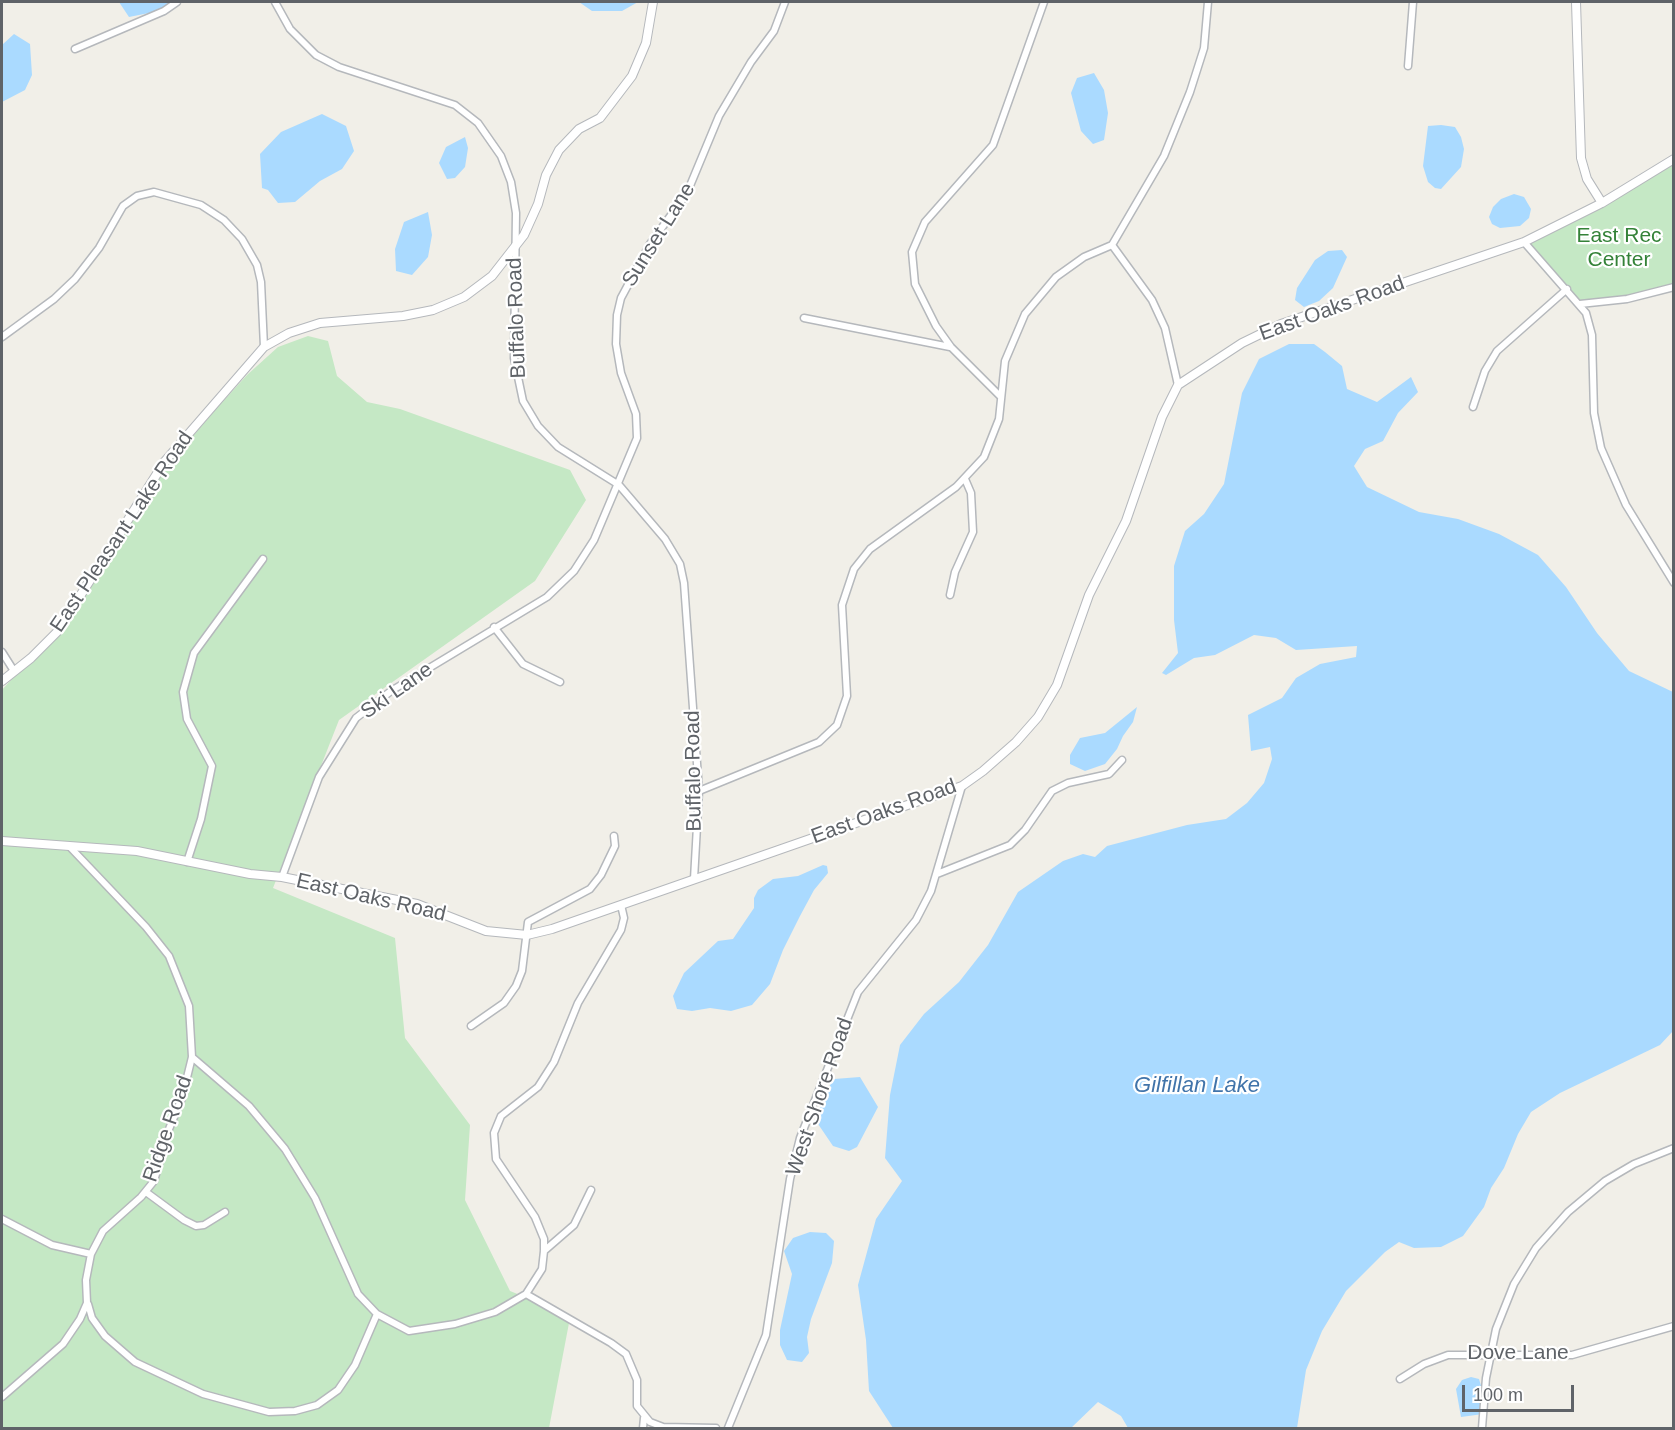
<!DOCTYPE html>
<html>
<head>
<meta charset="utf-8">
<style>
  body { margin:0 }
  #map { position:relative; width:1675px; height:1430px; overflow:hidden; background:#f1efe8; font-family:Arial,sans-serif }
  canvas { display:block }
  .frame { position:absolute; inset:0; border:3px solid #5f6368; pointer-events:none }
  .scale { position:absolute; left:1462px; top:1385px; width:112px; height:27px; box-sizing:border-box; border:3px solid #5f6368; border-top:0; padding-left:8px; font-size:18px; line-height:21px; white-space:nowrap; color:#5f6368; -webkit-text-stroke:4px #fff; paint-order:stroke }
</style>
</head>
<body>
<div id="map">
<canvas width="1675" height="1430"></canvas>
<div class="frame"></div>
<div class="scale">100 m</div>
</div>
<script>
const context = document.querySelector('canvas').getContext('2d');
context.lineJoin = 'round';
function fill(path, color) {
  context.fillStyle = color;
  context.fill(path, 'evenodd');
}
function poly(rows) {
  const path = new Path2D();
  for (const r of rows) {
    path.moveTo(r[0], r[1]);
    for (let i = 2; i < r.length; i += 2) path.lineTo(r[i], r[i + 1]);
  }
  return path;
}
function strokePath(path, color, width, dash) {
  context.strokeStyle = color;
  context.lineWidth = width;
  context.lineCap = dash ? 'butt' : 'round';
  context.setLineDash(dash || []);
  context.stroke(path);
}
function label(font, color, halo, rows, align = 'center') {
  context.font = font + ' Arial,sans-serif';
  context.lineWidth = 4.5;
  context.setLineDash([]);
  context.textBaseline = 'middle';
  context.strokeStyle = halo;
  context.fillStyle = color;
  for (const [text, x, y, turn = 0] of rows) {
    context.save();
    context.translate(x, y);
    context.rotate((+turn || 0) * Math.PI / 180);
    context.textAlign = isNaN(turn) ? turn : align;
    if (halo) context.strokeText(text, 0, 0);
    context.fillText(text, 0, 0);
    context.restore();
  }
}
fill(poly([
  [1673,159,1673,286,1654,293,1580,304,1524,242],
  [308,336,328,341,337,376,367,402,400,409,570,470,586,500,535,581,339,720,273,888,395,938,405,1038,470,1125,465,1200,510,1291,550,1307,569,1323,549,1428,2,1428,2,690,84,598,168,465,216,409,247,375,278,347]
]), '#c5e8c5');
fill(poly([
  [119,2,170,2,159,11,129,17],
  [579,2,638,2,622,11,592,11],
  [14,34,30,44,32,75,25,90,2,102,2,45],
  [1094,73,1104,90,1108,113,1104,140,1093,144,1081,131,1071,93,1077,78],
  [322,114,346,126,354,151,342,169,320,181,295,202,278,203,268,190,262,188,260,154,281,132],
  [1441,125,1455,127,1461,137,1464,149,1461,167,1441,189,1435,188,1428,182,1423,166,1428,126],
  [465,137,468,148,465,167,455,178,447,179,439,163,446,147],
  [1514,194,1524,197,1531,209,1529,218,1520,226,1500,228,1492,224,1489,217,1493,207,1501,199],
  [428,212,432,235,428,257,412,275,396,271,395,249,404,222],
  [1342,250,1347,257,1333,288,1319,301,1304,307,1295,300,1297,288,1315,260,1328,251],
  [1289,344,1314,344,1325,352,1342,366,1347,389,1377,402,1411,377,1418,392,1398,413,1383,441,1365,449,1354,466,1367,487,1419,512,1458,519,1499,534,1538,555,1566,587,1597,633,1629,671,1673,692,1673,1031,1660,1045,1560,1093,1531,1112,1518,1134,1504,1168,1491,1188,1484,1207,1463,1236,1441,1247,1414,1248,1399,1242,1385,1252,1346,1291,1322,1331,1306,1370,1297,1428,1128,1428,1121,1416,1098,1402,1071,1428,893,1428,869,1391,866,1340,858,1285,876,1219,902,1181,885,1158,890,1095,900,1045,924,1014,959,982,988,945,1018,892,1063,861,1083,854,1095,857,1107,846,1187,825,1226,819,1247,803,1264,783,1272,759,1270,747,1251,751,1248,715,1282,698,1296,678,1320,664,1356,657,1357,646,1296,650,1276,638,1254,635,1215,655,1194,658,1166,675,1162,673,1178,653,1174,620,1174,566,1185,531,1204,514,1224,484,1242,393,1259,359],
  [1137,707,1133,722,1123,736,1117,749,1105,764,1085,771,1070,764,1070,755,1080,738,1105,733],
  [823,865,827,866,828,873,814,890,800,916,783,950,770,984,752,1005,731,1011,710,1008,692,1011,677,1009,673,996,684,973,718,941,733,939,754,908,754,898,758,890,773,879,798,876],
  [860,1077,878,1107,857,1147,849,1151,833,1146,816,1121,823,1096,834,1079],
  [810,1232,826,1233,834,1241,832,1263,811,1319,807,1337,809,1353,802,1362,787,1360,780,1345,780,1330,792,1274,784,1251,793,1238],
  [1471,1377,1479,1379,1482,1389,1483,1414,1461,1417,1456,1389,1462,1380]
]), '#aadaff');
const minor = poly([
  [275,2,290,29,316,55,339,67,455,105,478,123,501,156,511,182,516,213,514,358,523,401,538,426,558,447,619,485,665,539,680,564,684,583,699,791,694,879],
  [75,49,164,11,177,2],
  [1408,66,1413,2],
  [1524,242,1586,313,1592,335,1594,413,1601,448,1626,505,1674,583],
  [1112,245,1152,300,1165,328,1178,385],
  [1580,304,1627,299,1674,287],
  [804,318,950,347],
  [2,337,54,299,75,279,99,248,123,206,137,196,154,192,201,205,224,220,242,239,257,265,261,282,264,347],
  [1000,396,951,347,936,326,915,284,912,252,925,222,993,145,1044,2],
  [1473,407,1485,371,1497,351,1567,289],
  [950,595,955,572,973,532,971,493,965,479],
  [494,627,523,664,560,682],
  [2,652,14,671],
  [699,791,819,742,837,725,847,696,842,605,854,569,870,549,956,487,984,457,999,419,1005,361,1025,314,1056,277,1084,257,1112,245,1164,156,1190,92,1204,48,1208,2],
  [187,862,201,819,212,766,187,719,183,692,194,653,263,559],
  [937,874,1010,845,1025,830,1052,791,1068,783,1109,774,1122,760],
  [282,877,319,777,356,718,391,691,547,597,574,571,594,540,637,438,636,414,621,373,616,344,617,315,621,298,650,244,687,193,719,116,751,62,774,31,785,2],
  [471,1026,504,1003,516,986,522,971,528,922,590,889,601,875,615,846,614,836],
  [192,1057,249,1106,285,1149,315,1198,358,1294,377,1314,409,1331,455,1324,495,1312,526,1294,542,1269,544,1251,544,1239,535,1217,496,1159,494,1133,501,1116,538,1087,554,1062,578,1003,621,930,624,918,621,905],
  [146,1192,184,1220,196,1226,204,1225,225,1212],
  [2,1219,52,1245,91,1254],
  [544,1251,574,1225,591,1190],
  [526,1294,611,1343,626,1354,637,1380,637,1406,650,1422,663,1427,716,1428],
  [88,1304,92,1318,105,1336,135,1362,203,1394,269,1412,295,1411,317,1405,338,1390,355,1365,377,1314],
  [1400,1379,1424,1364,1448,1355,1572,1355,1674,1326],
  [2,1397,63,1344,80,1319,87,1303,86,1280,91,1254,103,1231,141,1197,154,1181,169,1129,182,1098,192,1057,189,1006,169,956,146,927,69,846],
  [643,1428,644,1418],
  [728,1428,766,1335,790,1179,800,1138,858,992,916,920,931,891,962,786],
  [1482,1428,1486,1378,1496,1329,1514,1284,1536,1248,1568,1212,1605,1181,1634,1164,1674,1148]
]);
const tertiary = poly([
  [1576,2,1581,158,1587,179,1602,203],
  [2,681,31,658,58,631,165,461,264,347,289,333,320,323,403,316,433,310,464,297,492,276,524,235,538,204,546,175,559,150,579,129,600,118,632,76,646,43,653,2],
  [2,841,137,851,250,874,282,877,417,904,486,931,527,935,552,929,962,786,983,771,1016,742,1038,717,1057,685,1089,595,1126,521,1162,417,1178,385,1242,343,1281,324,1524,242,1602,203,1674,159]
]);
strokePath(minor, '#b5b8bc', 9);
strokePath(tertiary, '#b5b8bc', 10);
strokePath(minor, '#fff', 6);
strokePath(tertiary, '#fff', 8);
label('21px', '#5f6368', '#fff', [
  ["Sunset Lane",659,235,-58],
  ["East Oaks Road",1332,309,-20],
  ["Buffalo Road",517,318,-92],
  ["East Pleasant Lake Road",122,532,-56],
  ["Ski Lane",397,691,-35],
  ["Buffalo Road",694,771,-91],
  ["East Oaks Road",884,812,-20],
  ["East Oaks Road",371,898,13],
  ["West Shore Road",820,1097,-71],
  ["Ridge Road",168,1129,-71],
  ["Dove Lane",1518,1353]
]);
label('21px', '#348238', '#fff', [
  ["East Rec",1619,236],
  ["Center",1619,260]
]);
label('italic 22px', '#4174aa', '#fff', [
  ["Gilfillan Lake",1197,1086]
]);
</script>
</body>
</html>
